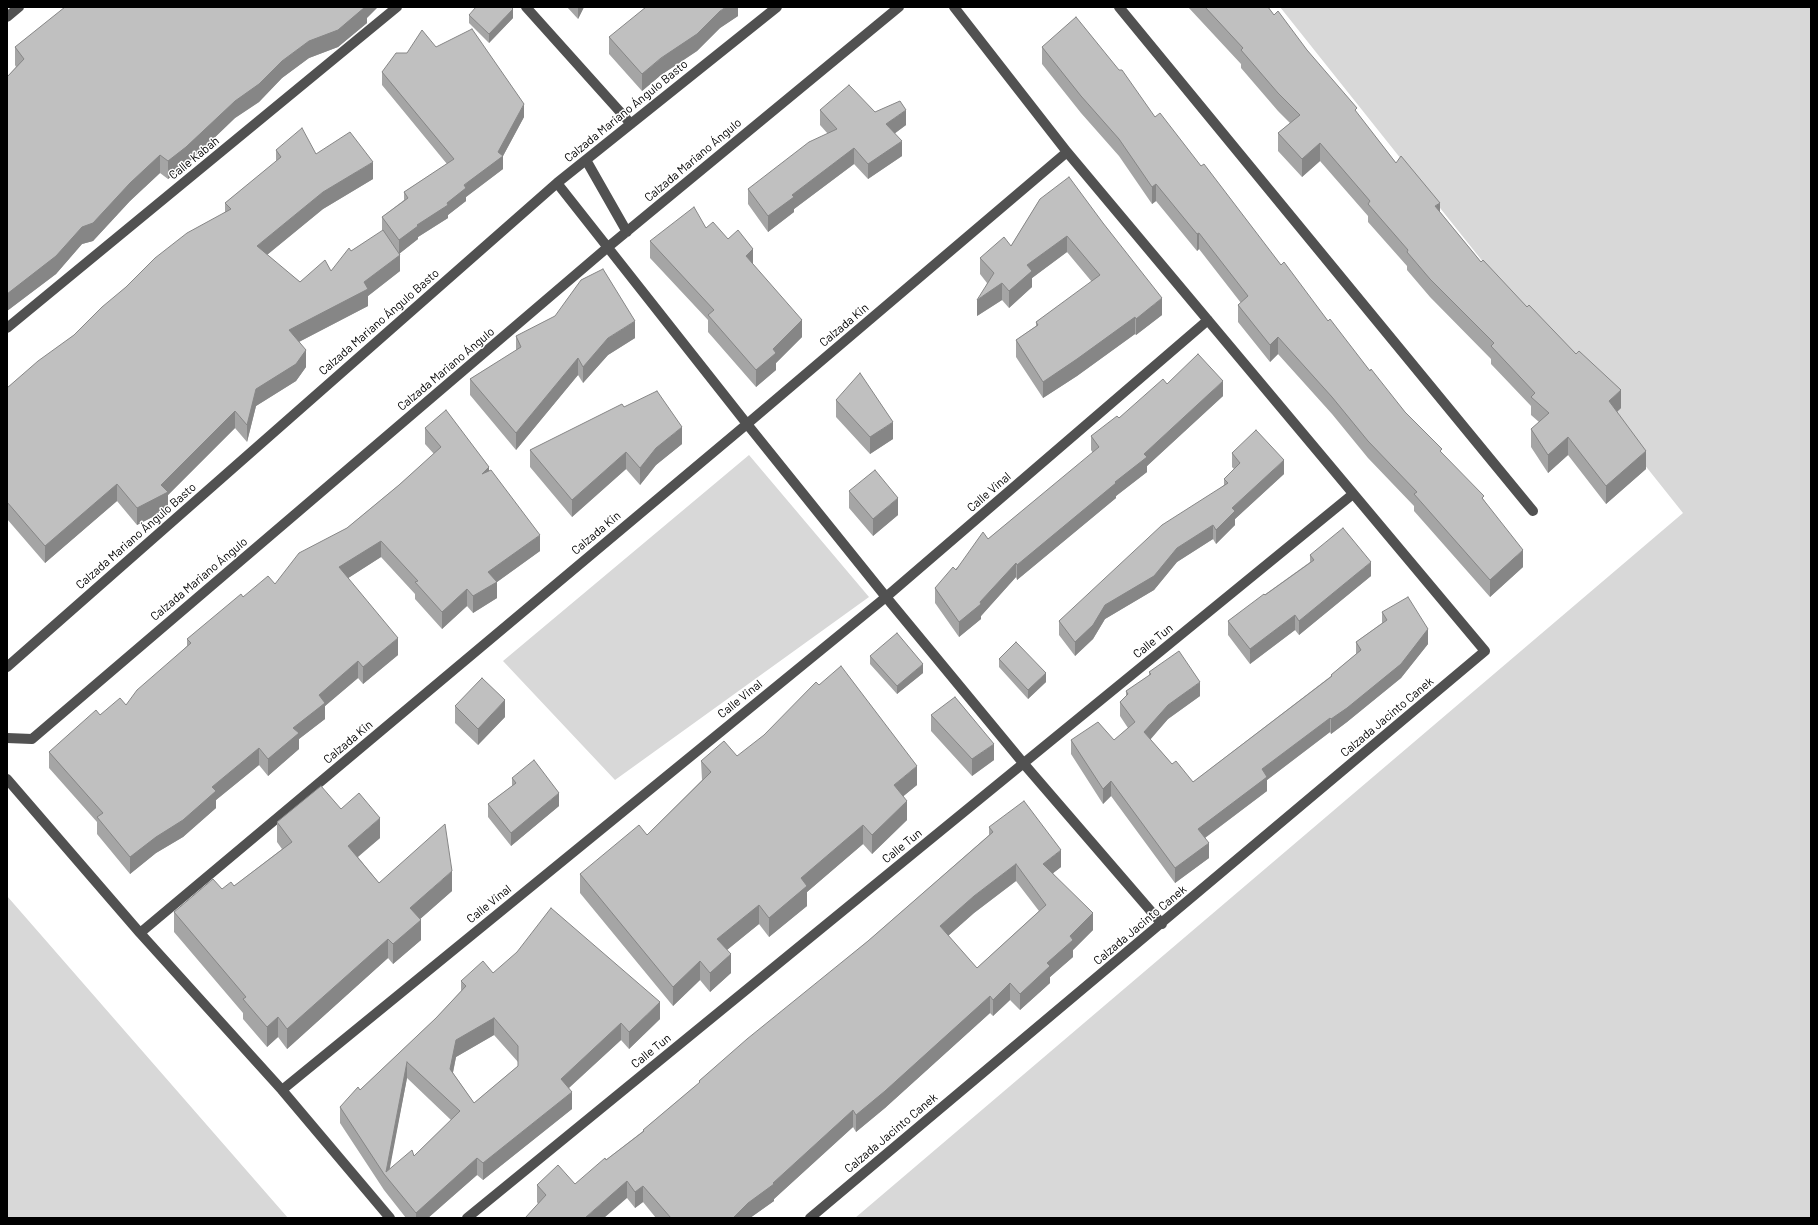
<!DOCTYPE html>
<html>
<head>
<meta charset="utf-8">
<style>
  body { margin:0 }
  #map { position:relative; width:1818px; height:1225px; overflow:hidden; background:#fff; font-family:Barlow,sans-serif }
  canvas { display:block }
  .frame { position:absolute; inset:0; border:8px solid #000; pointer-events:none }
</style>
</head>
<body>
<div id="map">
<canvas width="1818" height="1225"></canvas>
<div class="frame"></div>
</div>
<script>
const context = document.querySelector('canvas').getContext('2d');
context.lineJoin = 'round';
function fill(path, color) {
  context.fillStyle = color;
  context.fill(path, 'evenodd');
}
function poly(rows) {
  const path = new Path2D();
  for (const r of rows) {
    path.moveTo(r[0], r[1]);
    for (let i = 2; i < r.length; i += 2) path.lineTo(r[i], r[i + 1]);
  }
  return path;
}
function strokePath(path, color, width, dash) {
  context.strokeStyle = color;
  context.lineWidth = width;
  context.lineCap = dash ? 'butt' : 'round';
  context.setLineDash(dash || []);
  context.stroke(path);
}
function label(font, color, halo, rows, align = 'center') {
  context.font = font + ' Barlow,sans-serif';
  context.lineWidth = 3;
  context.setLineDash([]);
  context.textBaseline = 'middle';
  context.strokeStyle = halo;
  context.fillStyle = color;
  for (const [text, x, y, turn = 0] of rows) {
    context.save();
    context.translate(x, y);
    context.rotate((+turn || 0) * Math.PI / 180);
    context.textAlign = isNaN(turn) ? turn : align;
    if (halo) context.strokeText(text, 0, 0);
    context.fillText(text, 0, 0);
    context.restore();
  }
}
fill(poly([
  [1280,7,1811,7,1811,1218,855,1218,1683,513],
  [749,455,869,597,615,780,503,661],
  [7,896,288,1218,7,1218]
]), '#d8d8d8');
strokePath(poly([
  [526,7,631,124],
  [1119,7,1533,511],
  [7,17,19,7],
  [586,160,627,232],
  [557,183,747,424,886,597,1024,764,1162,924],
  [7,328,397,7],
  [7,667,557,183,777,7],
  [7,738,32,739,608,247,899,7],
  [7,779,140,933,282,1090,390,1218],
  [140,933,747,424,1067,152],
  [282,1090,886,597,1208,320],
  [467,1218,1353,494],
  [810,1218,1485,651,1067,152,954,7]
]), '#515151', 10);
fill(poly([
  [567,7,584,7,578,19],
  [738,7,738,16,720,28,697,51,661,75,642,91,609,54,609,37],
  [1188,7,1268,7,1274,15,1307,50,1396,163,1440,212,1481,262,1621,408,1617,412,1646,469,1606,504,1568,455,1548,473,1531,447,1531,429,1539,422,1531,415,1531,406,1491,364,1491,359,1430,297,1407,270,1407,266,1368,222,1368,216,1320,161,1302,177,1278,151,1278,133,1290,123,1278,111,1241,68,1241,64],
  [469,15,513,18,489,43,469,23],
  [367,18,367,23,338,47,309,58,282,78,259,102,235,118,186,165,168,179,160,173,130,201,93,241,82,244,56,274,7,311,7,77,16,67,15,65,15,47],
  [436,47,524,117,503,156,503,169,466,197,466,201,448,215,448,218,418,237,418,239,400,253,400,271,368,296,368,306,299,342,306,367,296,381,256,406,247,442,235,428,168,495,168,509,137,525,117,501,45,563,7,519,7,388,74,335,126,287,225,212,225,203,276,162,276,150,316,154,373,179,323,209,267,255,300,282,331,271,351,251,383,231,382,230,382,217,404,200,404,192,447,164,382,85,382,72,407,53],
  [1042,47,1155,117,1201,166,1281,265,1370,371,1405,412,1484,500,1523,567,1490,597,1414,511,1414,506,1368,458,1332,414,1278,354,1270,362,1238,322,1238,305,1241,303,1199,249,1197,251,1156,201,1152,204,1119,156,1081,113,1042,64],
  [820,110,875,112,906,125,895,133,902,156,868,179,854,164,794,209,794,212,768,232,748,204,748,189,828,134,820,125],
  [1040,199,1162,315,1136,335,1135,334,1077,376,1043,398,1016,357,1016,340,1036,326,1036,322,1092,282,1067,252,1032,278,1032,287,1009,308,1002,300,977,316,987,283,980,274,980,258,1011,246],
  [706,228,728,239,753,264,802,337,776,363,776,370,756,387,708,332,708,320,650,258,650,241],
  [516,336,635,338,608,355,583,383,578,375,516,450,470,395,470,379,516,351],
  [1167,384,1223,396,1147,466,1147,472,1116,496,1116,498,1017,580,1016,577,981,616,981,619,959,637,935,603,935,588,988,539,1093,453,1091,450,1091,436,1119,418],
  [836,400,893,439,870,454,836,417],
  [624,407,682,444,656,465,640,485,626,469,572,517,530,467,530,450],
  [425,428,489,471,540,551,497,582,497,598,473,613,467,606,442,629,415,599,415,594,381,557,348,578,398,655,363,684,358,678,325,706,325,719,299,739,299,749,268,776,259,765,216,800,216,808,183,837,156,853,130,874,97,834,97,822,49,768,49,752,100,715,126,705,187,646,187,639,243,597,275,584,347,528,399,485,434,454,425,444],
  [1232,453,1284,474,1235,519,1235,525,1216,544,1213,539,1177,562,1154,590,1105,619,1093,639,1075,656,1059,635,1059,621,1224,485,1224,479,1234,469,1232,467],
  [849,491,898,515,873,536,849,508],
  [1310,555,1371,576,1299,635,1295,630,1250,664,1228,635,1228,621,1310,562],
  [1382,612,1428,644,1401,678,1347,722,1331,734,1330,732,1267,780,1267,791,1205,838,1209,858,1175,883,1111,796,1103,804,1071,754,1071,740,1114,740,1128,728,1120,716,1120,702,1126,696,1126,691,1149,676,1149,672,1200,696,1168,719,1150,739,1172,764,1193,782,1331,676,1331,675,1356,654,1356,642,1382,623],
  [870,656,923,673,897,694,870,664],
  [999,659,1046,682,1028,699,999,667],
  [455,706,505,717,478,745,455,723],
  [931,715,994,760,972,776,931,731],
  [737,756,917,785,903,796,907,820,872,854,863,844,807,892,807,906,769,937,759,924,727,950,731,973,710,992,700,980,673,1006,580,893,580,874,647,835,702,780,701,761],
  [512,778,559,806,511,846,488,817,488,804,512,786],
  [341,809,380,838,358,857,379,883,452,891,420,919,421,940,393,964,388,958,287,1049,278,1037,267,1047,243,1019,243,1013,174,932,174,912,222,889,234,886,282,849,277,842,277,822],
  [989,827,1061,867,1053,873,1093,930,1073,950,1073,957,1050,977,1050,983,1020,1010,1010,1000,993,1016,990,1013,885,1108,856,1132,853,1127,774,1199,774,1201,750,1218,656,1218,643,1202,635,1208,627,1198,538,1204,537,1202,537,1185,575,1184,643,1131,643,1130,699,1083,699,1081,868,941,915,900,989,835],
  [1016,881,1039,911,977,968,948,936,974,913],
  [493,973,660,1019,629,1049,621,1040,569,1088,572,1109,483,1180,477,1175,428,1218,406,1218,384,1190,340,1123,340,1107,360,1090,436,1018,461,991,461,981],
  [494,1035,518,1062,518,1066,474,1103,453,1073,456,1057],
  [407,1078,451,1120,414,1156,389,1169]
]), '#a5a5a5');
fill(poly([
  [365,7,378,7,367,18,367,23,338,47,309,58,282,78,259,102,235,118,186,165,168,179,168,161,235,101,282,61,309,41],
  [578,7,584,7,578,19],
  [726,7,738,7,738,16,720,28,697,51,661,75,642,91,642,74,720,11],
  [513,9,513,18,489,43,489,34],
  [524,104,524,117,503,156,503,169,466,197,466,201,448,215,448,218,418,237,418,239,399,254,399,240,417,225,447,203,498,152],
  [906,110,906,125,886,140,886,124],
  [902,141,902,156,868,179,868,164],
  [1320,143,1320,161,1302,177,1302,159],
  [854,148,854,164,794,209,794,212,768,232,768,216,792,195],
  [160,155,160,173,130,201,93,241,82,244,56,274,7,311,7,320,7,294,82,227],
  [373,162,373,179,323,209,257,263,257,246,323,192],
  [1156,184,1156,201,1152,204,1152,187],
  [1440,203,1440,221,1435,206],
  [1199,233,1199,249,1197,251,1197,234],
  [1067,236,1067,252,1032,278,1032,287,1009,308,1009,291,1027,265],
  [753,249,753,266,746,256],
  [400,255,400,271,368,296,368,306,289,347,289,330,364,282],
  [1002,283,1002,300,977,316,977,300],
  [1162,298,1162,315,1136,335,1136,319],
  [1135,317,1135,334,1077,376,1043,398,1043,382],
  [802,320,802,337,776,363,776,370,756,387,756,370,773,349],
  [635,321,635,338,608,355,583,383,583,367,608,338],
  [1278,337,1278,354,1270,362,1270,345],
  [306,350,306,367,296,381,256,406,247,442,247,425,256,389],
  [578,358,578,375,516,450,516,433],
  [1223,381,1223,396,1147,466,1147,472,1116,496,1116,498,1017,580,1017,565,1144,454],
  [1621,390,1621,408,1609,419,1609,401],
  [235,411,235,428,168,495,168,509,137,525,137,508],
  [893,422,893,439,870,454,870,437],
  [682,427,682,444,656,465,640,485,640,468,656,448],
  [1568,437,1568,455,1548,473,1548,455],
  [1646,451,1646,469,1606,504,1606,486],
  [626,452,626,469,572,517,572,500],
  [1284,460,1284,474,1235,519,1235,525,1216,544,1216,530,1232,508],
  [489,467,489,483,482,474],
  [117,484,117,501,45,563,45,546],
  [898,498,898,515,873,536,873,519],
  [1213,525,1213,539,1177,562,1154,590,1105,619,1093,639,1075,656,1075,642,1105,605,1177,548],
  [540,535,540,551,497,582,497,598,473,613,473,596,488,572],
  [381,541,381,557,339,584,339,567],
  [1523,550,1523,567,1490,597,1490,580],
  [1371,562,1371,576,1299,635,1299,621],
  [1016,563,1016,577,981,616,981,619,959,637,959,622,980,602],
  [467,589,467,606,442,629,442,612],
  [1295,615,1295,630,1250,664,1250,649],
  [1428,629,1428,644,1401,678,1347,722,1331,734,1331,719],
  [398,638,398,655,363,684,363,667],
  [358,661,358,678,325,706,325,719,299,739,299,749,268,776,268,759,293,728,319,695],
  [923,664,923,673,897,694,897,686],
  [1046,673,1046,682,1028,699,1028,690],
  [1200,682,1200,696,1168,719,1144,747,1144,732,1168,705],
  [505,700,505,717,478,745,478,729],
  [1330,718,1330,732,1267,780,1267,791,1198,843,1198,829,1262,769],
  [994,744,994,760,972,776,972,759],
  [259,748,259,765,216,800,216,808,183,837,156,853,130,874,130,857,212,787],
  [917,766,917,785,894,804,894,785],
  [1111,781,1111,796,1103,804,1103,789],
  [559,793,559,806,511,846,511,833],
  [907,801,907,820,872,854,872,835],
  [380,818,380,838,348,865,348,846],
  [863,825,863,844,807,892,807,906,769,937,769,918,801,878],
  [1209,843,1209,858,1175,883,1175,868],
  [1061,850,1061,867,1043,881,1043,864],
  [1016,864,1016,881,974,913,940,943,940,926,974,896],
  [452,871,452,891,410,928,410,908],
  [759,905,759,924,717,958,717,939],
  [1093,913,1093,930,1073,950,1073,957,1050,977,1050,983,1020,1010,1020,994,1070,936],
  [421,920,421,940,393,964,393,944],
  [388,939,388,958,287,1049,287,1029],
  [731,954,731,973,710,992,710,973],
  [700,961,700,980,673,1006,673,987],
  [1010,983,1010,1000,993,1016,993,1000],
  [990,996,990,1013,885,1108,856,1132,856,1115],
  [660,1002,660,1019,629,1049,629,1032],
  [278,1017,278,1037,267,1047,267,1027],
  [494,1018,494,1035,456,1057,450,1086,450,1069,456,1040],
  [621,1023,621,1040,561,1095,561,1079],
  [407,1062,407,1078,388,1178,386,1172],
  [572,1092,572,1109,483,1180,483,1163],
  [853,1110,853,1127,774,1199,774,1201,750,1218,733,1218,748,1203,773,1183],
  [477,1158,477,1175,428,1218,416,1218,416,1213],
  [627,1181,627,1198,604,1218,586,1218,586,1217],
  [643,1186,643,1202,635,1208,635,1192]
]), '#868686');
const building = poly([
  [65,7,365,7,338,30,309,41,282,61,259,84,235,101,186,147,168,161,160,155,130,183,93,223,82,227,56,256,7,294,7,77,24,59,15,47,65,7],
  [476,7,511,7,513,9,489,34,469,15,476,7],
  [646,7,726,7,720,11,697,34,661,58,642,74,609,37,646,7],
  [1205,7,1268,7,1274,15,1278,11,1307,50,1357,108,1355,110,1396,163,1401,156,1440,203,1435,206,1481,262,1483,260,1527,307,1529,305,1576,354,1579,351,1621,390,1609,401,1646,451,1606,486,1568,437,1548,455,1531,429,1549,413,1531,397,1535,393,1491,346,1494,343,1430,279,1407,252,1408,250,1368,204,1370,201,1320,143,1302,159,1278,133,1300,115,1278,93,1241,50,1243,48,1205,7],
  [1076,17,1119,70,1122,70,1155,117,1160,113,1201,166,1204,164,1281,265,1284,262,1328,321,1330,319,1370,371,1371,369,1405,412,1442,449,1440,451,1484,496,1482,498,1523,550,1490,580,1414,494,1417,492,1368,441,1332,397,1278,337,1270,345,1238,305,1248,296,1199,233,1197,234,1156,184,1152,187,1119,139,1081,96,1042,47,1076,17],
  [472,29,524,104,498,152,503,156,464,185,466,188,447,203,448,205,417,225,418,226,399,240,382,217,408,198,404,192,454,159,382,72,396,53,407,53,422,30,436,47,472,29],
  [849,85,875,112,900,101,906,110,886,124,902,141,868,164,854,148,792,195,794,197,768,216,748,189,809,142,837,129,820,110,849,85],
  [302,128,316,154,350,132,373,162,323,192,257,246,300,282,325,260,331,271,349,248,351,251,383,230,400,255,364,282,368,289,289,330,306,350,296,364,256,389,247,425,235,411,161,485,168,492,137,508,117,484,45,546,7,502,7,388,38,361,74,335,102,307,126,287,155,258,187,233,231,209,225,203,281,157,276,150,302,128],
  [1069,177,1103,223,1162,298,1136,319,1135,317,1077,359,1043,382,1016,340,1038,325,1036,322,1100,275,1067,236,1027,265,1032,271,1009,291,1002,283,977,300,994,273,980,258,1004,237,1011,246,1040,199,1069,177],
  [694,207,706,228,713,222,728,239,738,230,753,249,746,256,802,320,773,349,776,353,756,370,708,315,714,310,650,241,694,207],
  [603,269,635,321,608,338,583,367,578,358,516,433,470,379,521,347,516,336,555,316,581,280,603,269],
  [1198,354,1223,381,1144,454,1147,457,1115,482,1116,483,1017,565,1016,563,980,602,981,604,959,622,935,588,953,567,956,570,983,532,988,539,1099,447,1091,436,1117,416,1119,418,1163,379,1167,384,1198,354],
  [860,373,893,422,870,437,836,400,860,373],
  [657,391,682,427,656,448,640,468,626,452,572,500,530,450,622,404,624,407,657,391],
  [446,410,489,467,482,474,491,470,540,535,488,572,497,582,473,596,467,589,442,612,415,582,418,581,381,541,339,567,398,638,363,667,358,661,319,695,325,703,293,728,299,733,268,759,259,748,212,787,216,791,183,820,156,837,130,857,97,817,103,813,49,752,96,710,100,715,120,698,126,705,137,690,191,643,187,639,241,594,243,597,268,576,275,584,299,553,347,528,399,485,441,447,425,428,446,410],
  [1256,430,1284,460,1232,508,1235,511,1216,530,1213,525,1177,548,1154,576,1105,605,1093,625,1075,642,1059,621,1162,525,1228,483,1224,479,1240,463,1232,453,1256,430],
  [875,470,898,498,873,519,849,491,875,470],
  [1343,528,1371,562,1299,621,1295,615,1250,649,1228,621,1264,594,1265,595,1314,560,1310,555,1343,528],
  [1408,597,1428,629,1401,664,1347,708,1331,719,1330,718,1262,769,1267,777,1198,829,1209,843,1175,868,1111,781,1103,789,1071,740,1098,722,1114,740,1135,722,1120,702,1128,694,1126,691,1151,674,1149,672,1179,651,1200,682,1168,705,1144,732,1172,764,1176,761,1193,782,1332,676,1331,675,1361,650,1356,642,1387,620,1382,612,1408,597],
  [897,633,923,664,897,686,870,656,897,633],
  [1016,642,1046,673,1028,690,999,659,1016,642],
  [841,666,917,766,894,785,907,801,872,835,863,825,801,878,807,886,769,918,759,905,717,939,731,954,710,973,700,961,673,987,580,874,639,825,647,835,711,772,701,761,724,741,737,756,764,735,816,682,819,685,841,666],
  [482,678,505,700,478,729,455,706,482,678],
  [955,697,994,744,972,759,931,715,955,697],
  [534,760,559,793,511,833,488,804,516,783,512,778,534,760],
  [321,786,341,809,359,793,380,818,348,846,379,883,445,824,452,871,410,908,421,920,393,944,388,939,287,1029,278,1017,267,1027,243,999,246,997,174,912,213,879,222,889,231,882,234,886,292,842,277,822,321,786],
  [1024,801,1061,850,1043,864,1093,913,1070,936,1073,940,1047,963,1050,966,1020,994,1010,983,993,1000,990,996,885,1091,856,1115,853,1110,773,1183,774,1184,748,1203,733,1218,671,1218,643,1186,635,1192,627,1181,586,1217,586,1218,525,1218,546,1195,537,1185,558,1165,575,1184,605,1158,606,1160,644,1131,643,1130,700,1082,699,1081,747,1039,868,941,915,900,993,832,989,827,1024,801],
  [1016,864,1046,905,977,968,940,926,974,896,1016,864],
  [551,908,660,1002,629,1032,621,1023,561,1079,572,1092,483,1163,477,1158,416,1213,384,1174,340,1107,358,1087,360,1090,436,1018,466,986,461,981,483,961,493,973,517,952,551,908],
  [494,1018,518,1046,518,1066,474,1103,450,1069,456,1040,494,1018],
  [407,1062,460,1111,414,1156,412,1150,386,1172,407,1062]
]);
fill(building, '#c0c0c0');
strokePath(building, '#868686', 1);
label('12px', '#000', '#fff', [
  ["Calzada Mariano Ángulo Basto",626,111,-39],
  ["Calle Kabah",194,158,-39],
  ["Calzada Mariano Ángulo",693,160,-40],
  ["Calzada Mariano Ángulo Basto",379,322,-41],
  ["Calzada Kin",844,325,-40],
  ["Calzada Mariano Ángulo",446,369,-40],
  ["Calle Vinal",989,492,-41],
  ["Calzada Kin",596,533,-40],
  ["Calzada Mariano Ángulo Basto",136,536,-41],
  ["Calzada Mariano Ángulo",199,579,-40],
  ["Calle Tun",1153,641,-39],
  ["Calle Vinal",740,699,-39],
  ["Calzada Jacinto Canek",1387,717,-40],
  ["Calzada Kin",348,742,-40],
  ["Calle Tun",902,846,-39],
  ["Calle Vinal",489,904,-39],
  ["Calzada Jacinto Canek",1140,925,-40],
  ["Calle Tun",651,1051,-39],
  ["Calzada Jacinto Canek",891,1133,-40]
]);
</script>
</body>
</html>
